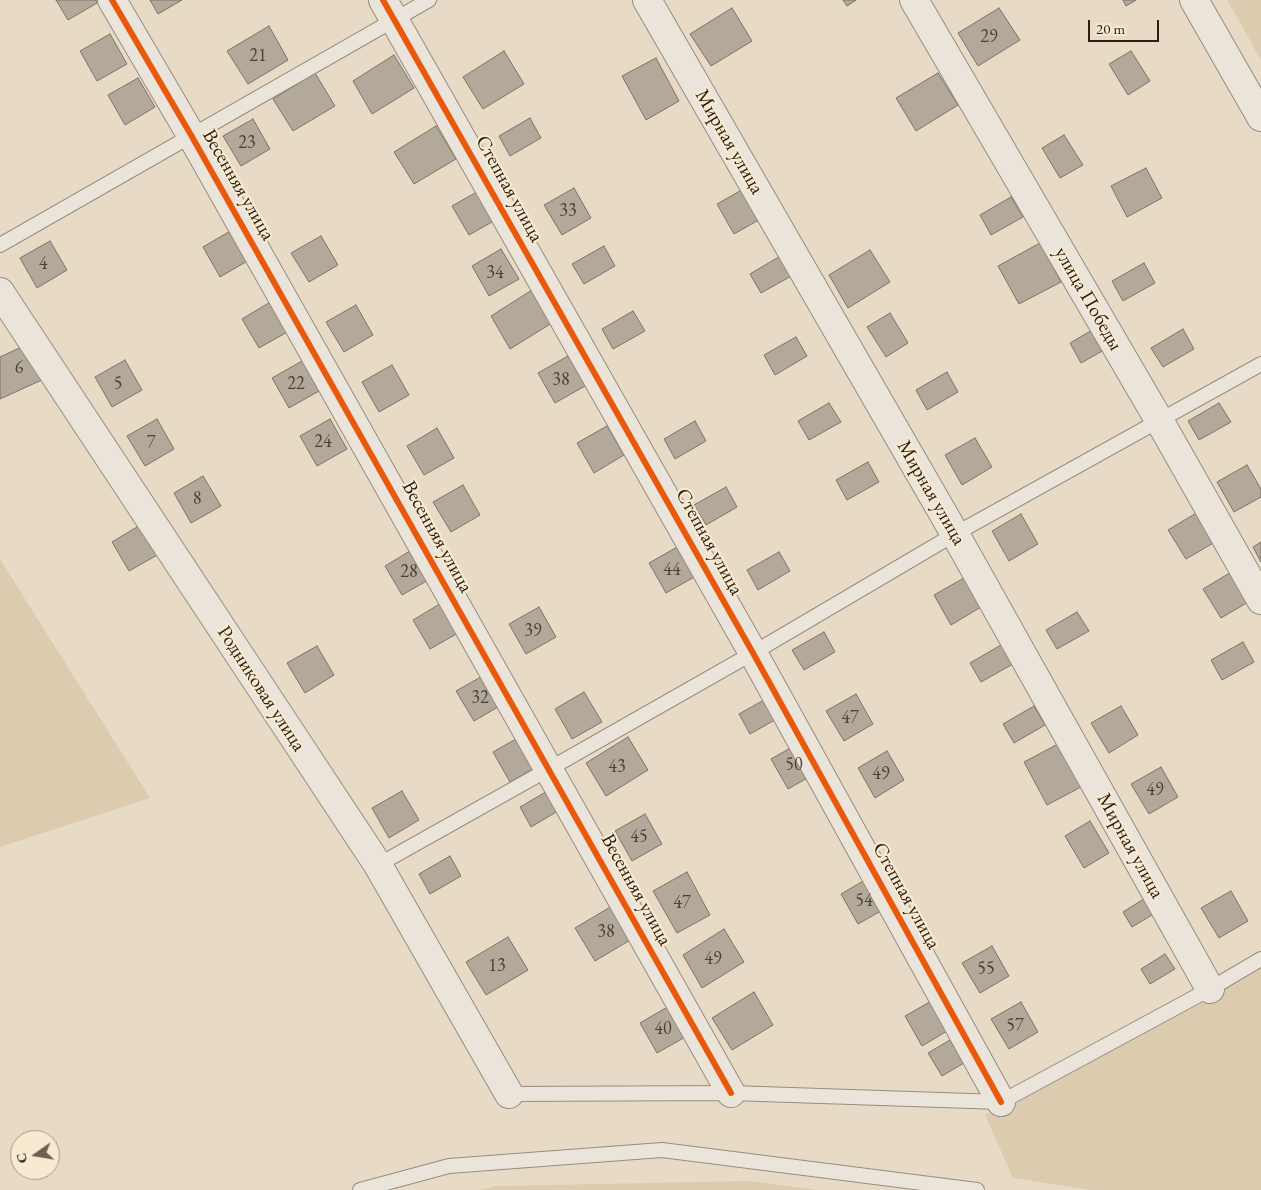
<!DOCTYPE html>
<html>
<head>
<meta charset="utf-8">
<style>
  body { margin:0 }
  #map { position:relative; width:1261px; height:1190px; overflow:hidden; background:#e7dbc6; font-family:"EB Garamond",serif }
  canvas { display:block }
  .north { position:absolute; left:10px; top:1130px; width:50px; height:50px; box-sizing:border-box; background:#f8ead1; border:1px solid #a69885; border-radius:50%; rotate:257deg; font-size:14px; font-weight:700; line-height:20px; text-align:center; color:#2b1d13 }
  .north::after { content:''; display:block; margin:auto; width:18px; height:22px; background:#6d6052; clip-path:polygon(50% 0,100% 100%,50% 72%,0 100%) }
  .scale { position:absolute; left:1088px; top:20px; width:71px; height:22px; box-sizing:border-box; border:2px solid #2b1d13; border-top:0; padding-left:6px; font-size:15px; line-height:18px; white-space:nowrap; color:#2b1d13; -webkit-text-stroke:4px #f8ead1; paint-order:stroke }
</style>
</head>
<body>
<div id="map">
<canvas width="1261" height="1190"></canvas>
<div class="north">С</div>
<div class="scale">20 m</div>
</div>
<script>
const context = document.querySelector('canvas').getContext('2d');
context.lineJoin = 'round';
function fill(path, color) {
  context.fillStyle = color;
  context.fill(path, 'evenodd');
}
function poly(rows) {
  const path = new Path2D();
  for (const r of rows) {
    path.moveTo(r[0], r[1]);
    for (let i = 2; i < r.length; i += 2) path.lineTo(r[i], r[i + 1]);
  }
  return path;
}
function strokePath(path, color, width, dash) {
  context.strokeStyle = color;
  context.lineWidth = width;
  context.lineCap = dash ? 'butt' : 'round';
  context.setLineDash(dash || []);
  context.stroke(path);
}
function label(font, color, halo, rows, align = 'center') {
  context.font = font + ' "EB Garamond",serif';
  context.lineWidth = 4.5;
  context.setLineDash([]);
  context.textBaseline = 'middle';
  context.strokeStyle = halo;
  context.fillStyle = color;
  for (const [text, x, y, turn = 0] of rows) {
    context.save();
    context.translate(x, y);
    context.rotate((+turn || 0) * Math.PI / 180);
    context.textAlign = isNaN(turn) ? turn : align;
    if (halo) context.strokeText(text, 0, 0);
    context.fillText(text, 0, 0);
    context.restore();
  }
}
fill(poly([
  [1227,0,1261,0,1261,60],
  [0,559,150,798,0,847],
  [1261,962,1261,1190,1091,1190,1013,1178,985,1115],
  [749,1181,818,1190,480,1190,496,1186]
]), '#dccbaf');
const building = poly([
  [56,0,96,0,97,3,68,20,56,0],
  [150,0,182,0,158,14,150,0],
  [843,0,856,0,847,6,843,0],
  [1123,0,1136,0,1126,6,1123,0],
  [732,8,752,41,711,66,690,34,732,8],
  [999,8,1020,40,978,66,958,33,999,8],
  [269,26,288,60,248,84,227,51,269,26],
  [110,34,127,64,97,81,80,51,110,34],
  [504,51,524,84,483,109,463,77,504,51],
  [1131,51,1150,81,1128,95,1109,64,1131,51],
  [394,55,414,88,372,114,353,81,394,55],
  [656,58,679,101,646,120,622,76,656,58],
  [315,73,335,106,293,131,273,99,315,73],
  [938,73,958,105,916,131,896,98,938,73],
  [138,78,155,107,125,125,108,95,138,78],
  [530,118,541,138,510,156,499,136,530,118],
  [253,119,270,149,241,166,223,136,253,119],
  [436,126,456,159,414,184,394,152,436,126],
  [1064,135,1083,165,1060,178,1042,148,1064,135],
  [1146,168,1162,198,1127,217,1111,186,1146,168],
  [747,187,764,217,734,234,717,204,747,187],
  [574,188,591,218,562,235,544,205,574,188],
  [482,189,499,218,469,235,452,206,482,189],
  [1011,197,1023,217,991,235,980,215,1011,197],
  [232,230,249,260,220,277,203,247,232,230],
  [321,236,338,265,309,282,291,253,321,236],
  [50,241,67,270,37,288,20,258,50,241],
  [1040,243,1061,282,1019,304,998,266,1040,243],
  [604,246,615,266,584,284,572,264,604,246],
  [501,249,519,279,489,296,472,266,501,249],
  [870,250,890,282,848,308,829,275,870,250],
  [782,255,793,275,761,293,750,274,782,255],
  [1144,263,1155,283,1123,301,1112,281,1144,263],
  [532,290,552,323,510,349,491,316,532,290],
  [272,301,289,331,259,348,242,319,272,301],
  [356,305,373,335,344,352,326,322,356,305],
  [633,311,645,331,613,349,602,329,633,311],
  [890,313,908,343,886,357,867,327,890,313],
  [1101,325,1113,345,1081,363,1070,343,1101,325],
  [1183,329,1194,349,1163,367,1151,348,1183,329],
  [796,337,807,356,775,375,764,355,796,337],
  [28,344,44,379,0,399,0,357,28,344],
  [568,356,585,386,555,403,538,373,568,356],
  [125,360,142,390,112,407,95,377,125,360],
  [302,361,319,391,289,408,272,378,302,361],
  [392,365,409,395,379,412,362,382,392,365],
  [947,372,958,392,927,410,916,390,947,372],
  [829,403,841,422,809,440,798,421,829,403],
  [1219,403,1231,422,1199,440,1188,421,1219,403],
  [157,419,174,449,145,466,127,436,157,419],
  [330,419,347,449,317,466,300,436,330,419],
  [695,421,706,441,675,459,664,439,695,421],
  [607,426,624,455,594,473,577,443,607,426],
  [437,428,454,458,424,475,407,446,437,428],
  [975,438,992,467,962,485,945,455,975,438],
  [868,462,879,482,847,500,836,480,868,462],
  [1247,465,1261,489,1261,497,1234,512,1217,482,1247,465],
  [203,476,221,506,191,523,174,493,203,476],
  [463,485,480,515,451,532,433,502,463,485],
  [726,487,737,507,706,525,694,505,726,487],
  [1198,512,1215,542,1186,559,1168,530,1198,512],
  [1021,514,1038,544,1009,561,992,531,1021,514],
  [142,524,159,554,129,571,112,542,142,524],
  [1261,542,1261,562,1253,547,1261,542],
  [679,546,696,576,666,593,649,563,679,546],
  [415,548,432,578,402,595,385,566,415,548],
  [779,552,790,571,758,590,747,570,779,552],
  [1233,571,1250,601,1221,618,1203,589,1233,571],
  [964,578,981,607,951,625,934,595,964,578],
  [443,602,460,632,430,649,413,620,443,602],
  [539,607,556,637,526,654,509,624,539,607],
  [1077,612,1089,631,1057,649,1046,630,1077,612],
  [824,632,835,652,804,670,792,650,824,632],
  [1243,642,1254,662,1222,680,1211,660,1243,642],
  [1001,645,1013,664,981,682,970,663,1001,645],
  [317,646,334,675,305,693,287,663,317,646],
  [486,674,503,704,474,721,456,691,486,674],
  [584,692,602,722,572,739,555,709,584,692],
  [856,694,873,724,844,741,826,711,856,694],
  [771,696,782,716,750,734,739,714,771,696],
  [1034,706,1045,725,1014,743,1003,724,1034,706],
  [1121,706,1138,735,1109,753,1091,723,1121,706],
  [523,735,540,765,510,782,493,752,523,735],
  [628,737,648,770,606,796,586,763,628,737],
  [801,742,818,772,788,789,771,759,801,742],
  [1058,744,1081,787,1047,805,1024,762,1058,744],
  [887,751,904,780,875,798,858,768,887,751],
  [1161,767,1178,797,1149,814,1131,784,1161,767],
  [551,789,563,808,531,827,520,807,551,789],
  [402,791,419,820,389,838,372,808,402,791],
  [645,814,662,844,632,861,615,831,645,814],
  [1090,821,1109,853,1084,868,1065,836,1090,821],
  [450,856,461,876,430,894,419,874,450,856],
  [687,872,710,915,677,933,653,891,687,872],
  [870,877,888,907,858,924,841,894,870,877],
  [1231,891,1248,921,1219,938,1201,908,1231,891],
  [1147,897,1157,912,1132,927,1123,912,1147,897],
  [617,903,637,936,595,961,575,928,617,903],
  [724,929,744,962,702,988,683,955,724,929],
  [508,937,528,970,486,995,466,962,508,937],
  [992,946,1009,976,980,993,962,963,992,946],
  [1165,954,1175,969,1150,984,1141,969,1165,954],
  [754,992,773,1025,732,1050,712,1018,754,992],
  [935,999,952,1028,922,1046,905,1016,935,999],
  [1021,1002,1038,1032,1009,1049,991,1019,1021,1002],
  [669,1006,687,1036,657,1053,640,1023,669,1006],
  [950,1040,964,1063,942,1076,928,1053,950,1040]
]);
fill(building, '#b2a99b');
strokePath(building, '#7b7368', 1);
const lane = poly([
  [0,245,429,0],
  [378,865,549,769,753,653,955,534,1261,364],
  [509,1094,731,1093,1001,1102,1210,989,1261,959],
  [360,1190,449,1166,662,1150,977,1190]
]);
const street = poly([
  [112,0,191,135,731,1093],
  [383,0,753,653,1001,1102],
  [647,0,955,534,1210,989],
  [914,0,1159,420,1261,600],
  [1194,0,1261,117],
  [0,292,378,865,509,1094]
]);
strokePath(lane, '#968d80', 16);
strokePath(street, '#968d80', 30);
strokePath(lane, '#eae4da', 14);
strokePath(street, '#eae4da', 28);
strokePath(poly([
  [112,0,191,135,731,1093],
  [383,0,753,653,1001,1102]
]), '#e8590c', 6);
label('18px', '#4d4035', null, [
  ["29",989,37],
  ["21",258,56],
  ["23",247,143],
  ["33",568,211],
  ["4",43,264],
  ["34",495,273],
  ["6",19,368],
  ["38",561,380],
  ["5",118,384],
  ["22",296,384],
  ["24",323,442],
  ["7",151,443],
  ["8",197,499],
  ["44",672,570],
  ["28",409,572],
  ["39",533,631],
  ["32",480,698],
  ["47",850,718],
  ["50",794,765],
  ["43",617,767],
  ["49",881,774],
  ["49",1155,790],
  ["45",639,837],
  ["54",864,901],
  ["47",682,903],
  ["38",606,932],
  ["49",713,959],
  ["13",497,966],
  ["55",986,969],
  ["57",1015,1026],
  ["40",663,1029]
]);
label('20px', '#2b1d13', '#f8ead1', [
  ["Мирная улица",729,142,60],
  ["Весенняя улица",238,185,60],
  ["Степная улица",509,189,61],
  ["улица Победы",1088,299,60],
  ["Мирная улица",931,493,60],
  ["Весенняя улица",437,537,61],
  ["Степная улица",709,542,61],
  ["Родниковая улица",261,689,57],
  ["Мирная улица",1130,846,61],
  ["Весенняя улица",636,890,61],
  ["Степная улица",906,896,61]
]);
</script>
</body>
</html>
